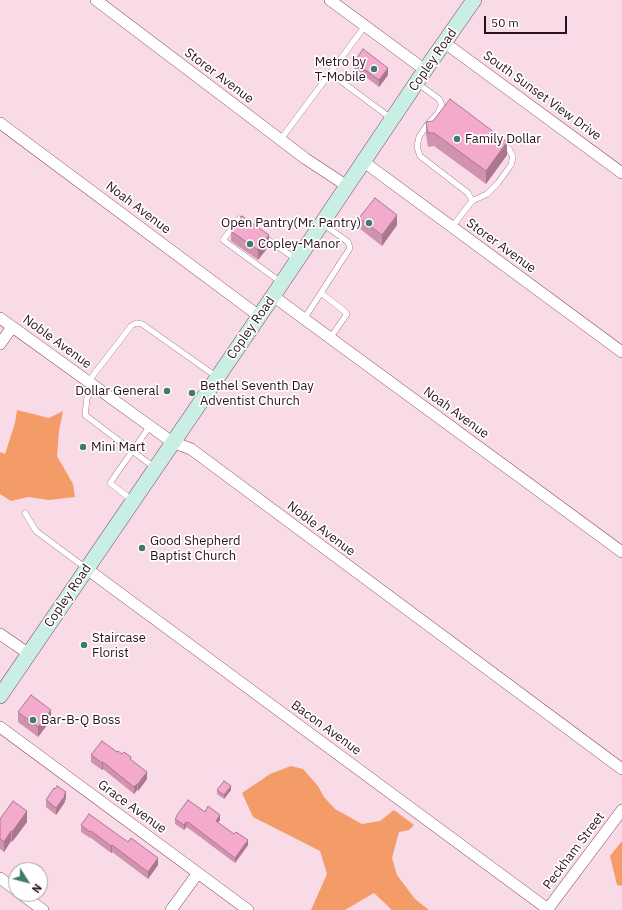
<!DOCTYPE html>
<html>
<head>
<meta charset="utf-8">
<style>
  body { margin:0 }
  #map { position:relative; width:622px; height:910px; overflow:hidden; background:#f9dbe7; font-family:"IBM Plex Sans",sans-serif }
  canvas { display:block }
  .north { position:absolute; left:8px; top:862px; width:40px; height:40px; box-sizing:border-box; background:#fff; border:1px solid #aaa0a5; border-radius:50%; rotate:126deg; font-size:11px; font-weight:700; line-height:16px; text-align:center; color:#2b111e }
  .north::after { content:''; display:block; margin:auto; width:14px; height:18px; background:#3e7b68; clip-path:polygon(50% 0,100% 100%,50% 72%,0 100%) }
  .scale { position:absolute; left:484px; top:16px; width:83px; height:18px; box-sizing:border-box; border:2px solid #2b111e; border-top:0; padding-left:5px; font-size:12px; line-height:14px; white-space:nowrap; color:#2b111e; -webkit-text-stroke:3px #fff; paint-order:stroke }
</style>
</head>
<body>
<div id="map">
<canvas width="622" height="910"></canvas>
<div class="north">N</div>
<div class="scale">50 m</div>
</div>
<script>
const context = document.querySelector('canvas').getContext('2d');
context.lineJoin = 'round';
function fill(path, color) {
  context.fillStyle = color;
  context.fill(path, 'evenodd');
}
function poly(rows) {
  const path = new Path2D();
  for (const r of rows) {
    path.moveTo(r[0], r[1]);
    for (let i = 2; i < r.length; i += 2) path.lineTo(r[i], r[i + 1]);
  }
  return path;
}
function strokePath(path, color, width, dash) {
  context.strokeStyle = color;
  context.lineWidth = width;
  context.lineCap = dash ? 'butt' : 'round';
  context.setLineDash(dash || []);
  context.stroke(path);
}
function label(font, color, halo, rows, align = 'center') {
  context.font = font + ' "IBM Plex Sans",sans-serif';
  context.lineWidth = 3.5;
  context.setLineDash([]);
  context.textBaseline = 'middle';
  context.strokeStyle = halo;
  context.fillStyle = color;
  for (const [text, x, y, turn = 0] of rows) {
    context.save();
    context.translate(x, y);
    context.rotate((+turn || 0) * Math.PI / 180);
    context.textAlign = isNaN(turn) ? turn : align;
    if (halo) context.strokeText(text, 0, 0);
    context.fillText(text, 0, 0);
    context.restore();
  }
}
fill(poly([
  [17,410,49,418,63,411,59,431,57,456,73,484,75,497,49,500,28,497,11,501,0,494,0,452,5,454,15,423],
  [291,766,303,769,318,786,324,797,335,809,362,824,380,821,394,810,414,825,409,830,399,832,392,858,397,875,415,899,429,910,391,910,391,909,374,893,345,910,311,910,327,874,320,851,253,817,242,793,270,774],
  [622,841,622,886,617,885,610,856]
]), '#f49c68');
const service = poly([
  [330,73,392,119],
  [417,83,439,99,442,105,438,113,427,125,419,137,417,147,420,156,468,193,472,201,452,227],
  [281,139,365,26],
  [472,201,487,194,498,183,511,165,513,157,509,149,502,145],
  [245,223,239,219,223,240,282,283],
  [263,236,297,260],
  [321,293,343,310,347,314,330,338],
  [304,319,350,248,348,242,323,224],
  [88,382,131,326,136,323,142,324,217,377],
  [95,387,87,398,85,415,155,468],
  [132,500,110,483,150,426],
  [25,513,36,531,87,569]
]);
const minor = poly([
  [96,0,306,159,347,186],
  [330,0,425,70],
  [445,43,622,173],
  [0,123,259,316],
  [364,162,622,352],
  [273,296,622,552],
  [0,318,172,442,191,449,622,769],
  [0,344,12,327],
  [87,569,549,910],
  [0,634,29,654],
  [0,727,248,910],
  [0,878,16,890],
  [21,894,43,910],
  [171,910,198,873],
  [547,910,622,810]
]);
const secondary = poly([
  [0,696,273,296,425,70,474,0]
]);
strokePath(service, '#824362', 6);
strokePath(minor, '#824362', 12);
strokePath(secondary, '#824362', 16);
strokePath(service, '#fff', 5.5);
strokePath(minor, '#fff', 11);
strokePath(secondary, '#c9efe4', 15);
fill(poly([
  [354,62,388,75,379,87,354,68],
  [426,122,507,155,486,184,434,146,428,147,426,135],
  [359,218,397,225,382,246,359,228],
  [231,231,269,246,258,260,231,241],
  [18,712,51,720,38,737,18,722],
  [117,752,131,760,147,779,138,791,137,790,134,794,103,769,102,770,91,762,91,755],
  [217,790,231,790,224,799,217,794],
  [66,799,65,800,65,802,56,815,46,807,46,800],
  [205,812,220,820,218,823,248,845,235,863,188,828,187,828,186,827,184,830,175,824,175,819,177,817,177,815],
  [0,819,27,822,12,842,11,841,4,852,0,849],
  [81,825,158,865,148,879,112,852,111,853,91,838,90,838,81,832]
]), '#d192af');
fill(poly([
  [388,68,388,75,379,87,379,80],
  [507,142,507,155,486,184,486,171],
  [397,215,397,225,382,246,382,235],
  [269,235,269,246,258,260,258,250],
  [51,710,51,720,38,737,38,727],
  [103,762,103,769,102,770,102,763],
  [147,772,147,779,138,791,138,784],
  [137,784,137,790,134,794,134,787],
  [231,786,231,790,224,799,224,795],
  [66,792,66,799,65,800,65,802,56,815,56,808],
  [27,811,27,822,12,842,12,832],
  [220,815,220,820,216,826,216,821],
  [186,822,186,827,184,830,184,825],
  [11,831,11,841,4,852,4,842],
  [248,840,248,845,235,863,235,858],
  [112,845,112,852,111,853,111,846],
  [158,858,158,865,148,879,148,872]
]), '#aa778f');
const building = poly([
  [363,49,388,68,379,80,354,62,363,49],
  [450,99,507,142,486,171,434,133,428,133,426,122,433,121,450,99],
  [375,198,397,215,382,235,359,218,375,198],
  [242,216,269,235,258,250,231,231,242,216],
  [31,695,51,710,38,727,18,712,31,695],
  [102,741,117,752,118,751,122,754,124,752,131,757,130,759,147,772,138,784,137,784,134,787,103,762,102,763,91,755,102,741],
  [224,781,231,786,224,795,217,790,224,781],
  [57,786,66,792,64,795,65,796,56,808,46,800,54,788,55,789,57,786],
  [188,800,205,812,208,806,220,815,216,821,234,834,236,832,248,840,235,858,188,822,187,823,186,822,184,825,175,819,177,816,177,815,188,800],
  [13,801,27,811,12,832,11,831,4,842,0,839,0,819,13,801],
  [89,814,128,842,131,838,158,858,148,872,112,845,111,846,91,831,90,832,81,825,89,814]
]);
fill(building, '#f3aacc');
strokePath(building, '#aa778f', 1);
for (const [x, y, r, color] of [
  [374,69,4,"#3e7b68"],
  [457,139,4,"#3e7b68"],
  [369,223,4,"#3e7b68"],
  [250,244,4,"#3e7b68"],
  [167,391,4,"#3e7b68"],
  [192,393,4,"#3e7b68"],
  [83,447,4,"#3e7b68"],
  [142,548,4,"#3e7b68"],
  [84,645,4,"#3e7b68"],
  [33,720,4,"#3e7b68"]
]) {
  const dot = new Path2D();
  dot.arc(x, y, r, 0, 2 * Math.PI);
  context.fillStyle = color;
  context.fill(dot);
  strokePath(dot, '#fff', 1.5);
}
label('13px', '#2b111e', '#fff', [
  ["Copley Road",433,60,-55],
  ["Storer Avenue",219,76,37],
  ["South Sunset View Drive",542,96,36],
  ["Noah Avenue",138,208,37],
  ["Storer Avenue",501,246,36],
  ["Copley Road",251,328,-55],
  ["Noble Avenue",57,342,36],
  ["Noah Avenue",456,413,36],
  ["Noble Avenue",321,529,37],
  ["Copley Road",68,596,-56],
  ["Bacon Avenue",326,728,36],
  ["Grace Avenue",132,807,36],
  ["Peckham Street",574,851,-53]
]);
label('13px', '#2b111e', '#fff', [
  ["Metro by",366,62,"right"],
  ["T-Mobile",366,77,"right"],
  ["Family Dollar",465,139],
  ["Open Pantry(Mr. Pantry)",361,223,"right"],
  ["Copley-Manor",258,244],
  ["Bethel Seventh Day",200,386],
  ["Adventist Church",200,401],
  ["Dollar General",159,391,"right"],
  ["Mini Mart",91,447],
  ["Good Shepherd",150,541],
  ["Baptist Church",150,556],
  ["Staircase",92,638],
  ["Florist",92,653],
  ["Bar-B-Q Boss",41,720]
], 'left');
</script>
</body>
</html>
